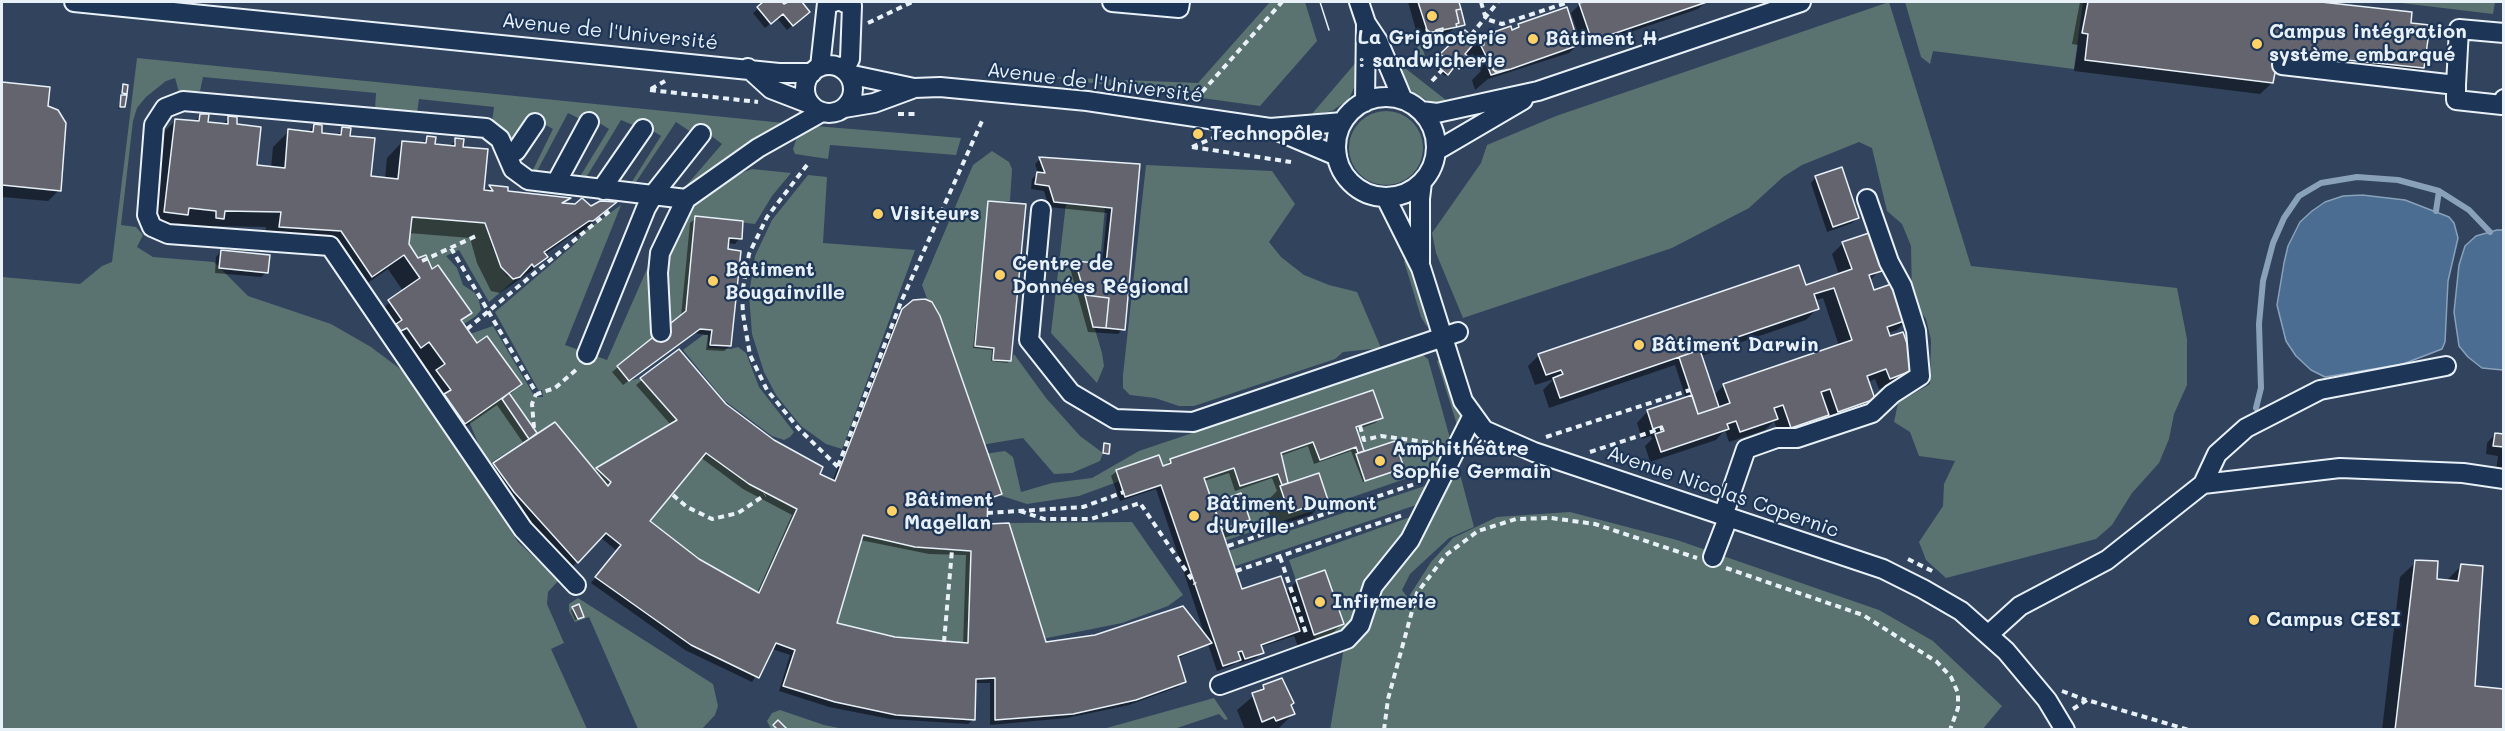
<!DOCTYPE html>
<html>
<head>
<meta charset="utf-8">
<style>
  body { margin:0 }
  #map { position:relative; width:2505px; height:731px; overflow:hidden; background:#32435e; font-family:Mali,sans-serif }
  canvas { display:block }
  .frame { position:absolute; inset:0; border:3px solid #e8f1f8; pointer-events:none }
</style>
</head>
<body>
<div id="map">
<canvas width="2505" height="731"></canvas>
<div class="frame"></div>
</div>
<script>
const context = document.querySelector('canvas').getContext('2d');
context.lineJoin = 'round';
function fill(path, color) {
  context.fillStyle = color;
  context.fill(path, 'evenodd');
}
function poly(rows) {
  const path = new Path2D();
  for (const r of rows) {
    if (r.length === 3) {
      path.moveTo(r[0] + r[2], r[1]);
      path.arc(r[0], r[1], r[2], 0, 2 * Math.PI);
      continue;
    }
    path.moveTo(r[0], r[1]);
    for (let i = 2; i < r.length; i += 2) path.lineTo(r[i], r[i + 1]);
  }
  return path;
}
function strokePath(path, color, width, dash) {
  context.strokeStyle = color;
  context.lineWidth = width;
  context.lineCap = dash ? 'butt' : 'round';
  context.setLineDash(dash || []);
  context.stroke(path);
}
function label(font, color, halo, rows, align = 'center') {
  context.font = font + ' Mali,sans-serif';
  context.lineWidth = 4.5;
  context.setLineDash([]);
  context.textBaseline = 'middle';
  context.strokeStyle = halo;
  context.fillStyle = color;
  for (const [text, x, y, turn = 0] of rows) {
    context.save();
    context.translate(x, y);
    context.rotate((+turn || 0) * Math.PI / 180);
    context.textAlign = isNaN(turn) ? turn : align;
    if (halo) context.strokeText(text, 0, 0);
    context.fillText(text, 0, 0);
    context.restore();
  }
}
fill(poly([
  [1270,2,1305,2,1317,41,1260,106,1049,77,1198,83],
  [1889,2,1971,266,2177,288,2187,339,2187,385,2174,414,2169,439,2159,463,2132,493,2112,525,2096,539,1946,578,1926,560,1919,542,1943,506,1944,484,1955,461,1919,456,1910,432,1894,422,1898,403,1930,384,1931,340,1926,319,1912,300,1911,246,1902,224,1887,211,1872,148,1859,142,1802,165,1783,177,1749,208,1672,248,1463,318,1436,253,1432,233,1481,163,1487,145,1556,116],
  [1905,2,2083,2,2074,69,1933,51,1930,64,1921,57],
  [2393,2,2495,2,2493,14],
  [1421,43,1426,60,1434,65,1424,68,1411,56],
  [1391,57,1451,104,1435,104,1413,93],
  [137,58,784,123,679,194,722,144,697,125,691,132,676,122,632,188,628,188,661,136,637,121,633,125,621,120,584,181,578,180,609,129,585,114,580,119,568,113,536,173,532,172,553,129,527,115,512,140,492,122,494,107,419,99,417,113,375,109,376,93,203,77,200,91,179,92,175,78,166,81,146,97,137,108,133,121,121,225,136,227,143,235,137,247,153,257,214,262,248,296,331,324,371,347,407,374,518,542,559,580,548,592,547,604,564,643,551,649,587,729,2,729,2,277,80,284,102,266,112,262],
  [1358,60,1356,83,1349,99,1332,111,1311,115],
  [1386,148,37],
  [815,126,961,138,956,155,830,145,828,159,795,154,793,149,798,134],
  [992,151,1009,162,1012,169,1010,201,988,202,975,346,994,348,993,360,1011,361,1014,354,1046,398,1080,436,1103,453,1100,461,1072,473,1054,474,1023,438,981,445,922,285,973,165],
  [1146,165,1272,171,1295,204,1269,242,1281,257,1304,275,1329,285,1357,292,1381,348,1343,352,1335,359,1194,406,1179,406,1155,398,1130,395,1123,388,1123,375],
  [752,169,791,173,772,196,755,224,695,217,686,311,668,326,664,257,682,215,698,200,728,178],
  [808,175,827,177,823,243,915,250,842,449,826,444,801,426,776,395,764,372,752,334,749,294,755,256,772,220],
  [1066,203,1105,207,1100,264,1075,262,1102,353,1104,366,1097,383,1051,333],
  [621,205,565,345,607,360,658,244,651,281,652,339,617,366,629,381,640,378,677,420,596,468,611,482,608,486,553,423,487,465,469,421,522,384,487,336,477,343,470,334,493,326,535,397,543,397,542,390,539,391,495,312,575,244,584,232],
  [412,217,485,223,492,247,503,270,507,276,517,278,489,302,459,250,446,256,457,268,463,285,475,293,479,301,481,310,476,316,464,324,461,320,471,313,438,265,432,269,426,255,418,258,409,244],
  [1407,258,1426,315,1427,327,1421,317,1404,261],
  [703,335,708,335,708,348,731,349,738,347,746,353,759,387,794,432,790,437,784,440,772,436,725,401,683,350],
  [1423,355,1428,359,1451,442,1437,468,1204,548,1170,487,1120,481,1079,496,1027,504,999,495,984,454,1005,451,1013,457,1021,492,1052,483,1092,478,1139,451],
  [1439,360,1442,360,1462,415,1458,428,1437,361],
  [706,453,749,484,797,509,759,593,699,559,650,521],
  [1457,463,1474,527,1449,538,1410,574,1402,590,1408,598,1431,562,1453,538,1497,517,1570,512,1677,540,1879,610,1933,641,2002,706,1982,730,1330,730,1344,647,1357,639,1370,624,1372,604],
  [1431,484,1422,503,1209,575,1204,559],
  [1416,515,1351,628,1317,642,1314,635,1343,624,1325,570,1296,580,1289,560],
  [1132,522,1183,595,1168,606,1122,623,1042,639,1009,523],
  [863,535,915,547,971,551,968,643,895,637,837,623],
  [578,598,713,684,718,706,715,715,702,729,638,729,589,617,575,622,569,611,569,604],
  [1214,698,1228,719,1225,720,1219,714,1174,729,1103,729],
  [780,710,824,725,844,729,771,729,767,721,772,713]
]), '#5a7370');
const water = poly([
  [2362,195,2405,200,2449,217,2454,223,2458,238,2448,281,2445,342,2442,349,2403,364,2325,377,2311,370,2296,356,2286,341,2277,305,2284,263,2288,246,2300,222,2312,211,2325,202,2343,196,2362,195],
  [2497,230,2504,230,2503,370,2482,368,2468,357,2459,346,2454,312,2459,265,2465,246,2476,236,2497,230]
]);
fill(water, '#4a6d91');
strokePath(water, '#89a2ba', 1.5);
fill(poly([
  [766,2,780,2,784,6,790,2,800,2,808,12,787,30,777,18,765,28,753,13],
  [1408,2,1457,2,1464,25,1454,28,1447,35,1435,39,1435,35,1424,41,1418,37],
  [1589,2,1706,2,1698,9,1583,48,1571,13,1579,5],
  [2080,2,2309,2,2411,14,2409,24,2423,67,2412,78,2275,64,2272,83,2260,94,2074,71,2078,45,2072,44],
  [1519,25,1578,45,1569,53,1488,79,1475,90,1472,80,1481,71,1473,54,1445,76,1435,68,1442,59,1439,57,1448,46,1450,44,1453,46,1465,32,1476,42,1514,31],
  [2,84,48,88,46,107,59,190,48,201,2,197],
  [123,86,124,107,118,109,122,95,121,88],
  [201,115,207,123,222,125,229,118,256,167,271,168,273,147,289,131,307,133,314,126,320,134,336,136,343,129,369,178,385,179,387,158,402,142,421,144,428,137,434,145,449,147,456,140,482,191,490,187,507,188,506,193,568,199,562,205,591,208,614,204,577,236,572,235,544,255,546,257,530,272,500,293,491,291,477,263,470,238,409,233,408,244,418,260,470,313,460,322,476,345,520,384,509,396,537,435,594,471,671,425,636,385,679,351,725,405,818,475,832,482,897,316,903,310,1000,494,987,502,985,525,1045,644,1205,636,1156,489,1120,501,1111,476,1117,471,1162,468,1171,460,1381,418,1375,423,1356,430,1362,451,1358,455,1402,468,1363,482,1351,451,1314,464,1308,446,1280,456,1286,483,1282,487,1327,499,1311,515,1274,527,1265,503,1277,491,1272,478,1235,491,1229,473,1204,481,1212,505,1248,520,1233,535,1223,538,1241,591,1285,593,1297,581,1342,624,1326,639,1299,649,1294,636,1260,647,1262,652,1256,658,1239,663,1238,661,1233,665,1217,671,1208,644,1177,659,1184,682,1178,687,1129,705,1067,718,990,725,990,683,974,683,974,719,968,724,890,719,829,707,779,691,790,655,772,649,752,682,685,650,591,583,617,551,600,537,572,567,509,498,489,469,524,444,497,405,449,438,430,411,435,406,391,342,385,346,382,341,387,335,374,316,403,291,388,269,356,291,325,246,265,242,266,227,214,226,207,233,201,233,202,226,177,223,171,229,149,228,160,136,176,120,194,122],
  [700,457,743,489,792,515,757,593,724,577,648,521],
  [1214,511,1217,511,1224,530,1221,531],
  [860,540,929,554,966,555,963,645,895,639,835,624],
  [1040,159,1138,166,1123,329,1118,334,1088,332,1070,268,1076,263,1102,265,1107,213,1049,207,1044,191,1031,189,1032,179,1038,173,1035,164],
  [1816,177,1858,218,1852,223,1827,232,1811,183],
  [989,203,1010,361,1007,363,991,361,992,350,973,348],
  [696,218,740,238,735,244,727,243,730,346,724,351,706,350,708,335,693,333,623,385,612,372,681,317,690,223],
  [1843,243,1880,270,1869,281,1873,291,1908,319,1897,330,1887,333,1914,369,1903,380,1879,389,1875,379,1868,382,1874,398,1863,410,1827,422,1825,416,1816,425,1780,438,1774,421,1765,430,1729,442,1725,430,1716,440,1650,462,1645,446,1652,439,1651,436,1642,439,1637,423,1648,411,1686,399,1675,365,1549,408,1543,390,1554,379,1535,385,1528,366,1539,355,1805,287,1839,275,1832,254],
  [1823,298,1839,346,1724,385,1714,395,1701,356,1806,320,1817,309,1814,301],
  [221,251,267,272,261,277,215,273,216,257],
  [2495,434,2504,435,2504,473,2496,472,2498,456,2486,454,2487,443],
  [2416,562,2435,580,2446,581,2461,566,2474,687,2504,730,2382,730,2400,577],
  [573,608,582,616,580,618,575,620,571,611],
  [1264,687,1290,706,1293,714,1278,729,1245,730,1237,710]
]), '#0007');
strokePath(poly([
  [2436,211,2439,191],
  [2256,408,2261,388,2259,324,2263,281,2273,243,2284,218,2299,196,2321,183,2357,177,2398,180,2439,191,2469,210,2490,232]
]), '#89a2ba', 6);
const building = poly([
  [763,2,782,2,784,4,788,2,802,2,810,12,793,26,783,14,771,24,757,7,763,2],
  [1418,2,1459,2,1461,9,1456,10,1459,23,1456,24,1457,27,1428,33,1418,2],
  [1584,2,1707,2,1592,41,1579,3,1584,2],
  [2088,2,2321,2,2412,12,2411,23,2430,25,2424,68,2279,53,2273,83,2085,60,2088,34,2082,33,2088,2],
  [1567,7,1579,45,1511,69,1499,72,1493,70,1481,46,1484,45,1483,41,1496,37,1494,32,1511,26,1512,30,1519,27,1518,24,1567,7],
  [1461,9,1465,25,1457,27,1456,24,1459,23,1456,10,1461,9],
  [1443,28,1443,31,1428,37,1426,29,1433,34,1436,30,1443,28],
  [1465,30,1477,40,1465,54,1469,57,1459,69,1455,66,1448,75,1436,65,1443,56,1440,54,1465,30],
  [1494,32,1496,37,1483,41,1484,45,1481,46,1478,38,1494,32],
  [1488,58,1495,72,1511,69,1491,75,1485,59,1488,58],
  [2,82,50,87,48,106,58,110,66,123,61,191,2,185,2,82],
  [123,84,128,85,127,94,122,93,123,84],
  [121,95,127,95,125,107,120,107,121,95],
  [200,114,209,114,208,122,228,124,228,116,237,117,237,124,261,127,257,165,285,168,288,129,313,132,314,124,322,125,322,133,341,135,342,127,351,128,350,136,375,138,371,176,398,179,402,141,426,143,427,136,436,137,435,144,455,146,455,138,464,139,463,147,488,149,484,190,493,191,489,185,508,187,508,191,571,198,562,203,575,204,582,198,591,206,600,201,617,202,593,221,589,221,544,252,548,257,534,267,532,264,520,277,513,279,501,267,485,223,412,217,409,244,418,258,426,255,432,269,438,265,472,313,461,320,477,343,487,336,522,384,465,424,444,394,451,390,436,370,445,364,429,342,421,348,407,328,401,331,396,324,402,320,388,300,420,278,404,255,372,277,341,231,279,227,281,212,225,211,224,219,216,218,216,211,189,208,188,215,164,212,175,119,199,121,200,114],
  [1039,157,1140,164,1125,330,1106,328,1109,298,1085,295,1075,261,1106,264,1112,208,1054,202,1049,186,1035,184,1037,172,1045,173,1039,157],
  [1842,167,1859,218,1833,227,1815,176,1842,167],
  [988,201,1026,204,1011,361,993,360,994,348,975,346,988,201],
  [695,216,743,221,742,239,729,238,728,249,741,251,731,346,710,345,712,330,700,329,629,381,617,366,686,311,695,216],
  [1869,233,1882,271,1869,275,1874,290,1897,282,1910,319,1887,327,1890,336,1903,332,1916,369,1890,379,1886,369,1867,376,1875,399,1838,412,1830,389,1821,392,1829,415,1791,428,1783,405,1774,408,1778,419,1740,432,1736,421,1727,424,1729,429,1661,452,1655,434,1664,431,1662,426,1653,429,1647,410,1692,395,1698,414,1719,407,1730,403,1723,384,1852,340,1834,288,1814,294,1819,309,1560,398,1553,378,1563,374,1561,370,1546,375,1538,354,1799,265,1806,285,1852,269,1842,242,1869,233],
  [221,250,270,255,268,273,219,268,221,250],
  [1085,295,1109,298,1106,328,1093,327,1085,295],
  [925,299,932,302,940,316,1002,494,988,499,987,524,1009,523,1046,642,1095,635,1183,606,1212,643,1178,656,1186,682,1136,700,1073,714,995,720,995,678,976,679,975,720,896,715,835,702,783,686,795,650,776,643,759,678,691,645,595,577,621,545,606,533,578,563,514,492,493,463,555,422,608,486,611,482,596,468,677,420,640,378,679,349,726,404,774,440,823,467,820,474,835,481,902,309,913,300,925,299],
  [706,453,749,484,797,509,759,593,699,559,650,521,706,453],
  [863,535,915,547,971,551,968,643,895,637,837,623,863,535],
  [1700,350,1719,407,1698,414,1679,357,1700,350],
  [1373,390,1383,418,1356,427,1364,451,1358,453,1356,447,1320,460,1313,442,1281,453,1288,483,1282,485,1278,474,1240,486,1234,468,1204,478,1242,589,1281,576,1300,631,1261,645,1264,653,1245,659,1242,651,1238,652,1241,660,1223,666,1161,485,1125,497,1116,470,1159,455,1163,466,1171,463,1170,459,1373,390],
  [509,393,537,433,529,439,502,399,509,393],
  [2495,433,2504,434,2504,447,2493,446,2495,433],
  [1395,441,1404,468,1365,481,1356,454,1395,441],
  [1104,443,1110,444,1109,454,1103,453,1104,443],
  [1319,473,1328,500,1289,513,1280,486,1319,473],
  [1241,493,1250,520,1222,529,1213,503,1241,493],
  [2415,560,2438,561,2437,579,2458,581,2461,564,2483,566,2475,686,2504,689,2504,730,2395,730,2415,560],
  [1325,570,1344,624,1314,635,1296,580,1325,570],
  [579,604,584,617,578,619,572,607,579,604],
  [1282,678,1294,703,1291,705,1295,714,1276,721,1274,717,1262,722,1252,693,1264,689,1263,685,1282,678],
  [778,720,787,729,778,730,773,725,778,720]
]);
fill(building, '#63646d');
strokePath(building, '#e8f1f8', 1.5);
const minor = poly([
  [74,2,779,73,812,73],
  [843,2,852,6,850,59,844,70],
  [1112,2,1179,8,1180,2],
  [1359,2,1366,23,1378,41,1403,100],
  [2282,65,2456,85,2459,29,2504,33],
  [829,89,24],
  [820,67,827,3,834,2],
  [748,68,771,89,810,104],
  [848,74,914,88,940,87,1087,101,1270,128,1343,122],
  [2456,85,2456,100,2502,105,2504,99],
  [1386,147,50],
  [1365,102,1366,23],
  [844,108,874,103,912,89],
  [1421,111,1437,113,1538,91,1801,2],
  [1278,131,1337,156],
  [1436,151,1523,100],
  [507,155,516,151,535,123],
  [556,183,589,122],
  [604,190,605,184,643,129],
  [1386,198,1421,268,1463,401,1484,430,1534,452,1883,569,1923,589,1961,611,2006,651,2047,700,2065,730],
  [1041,210,1029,340,1071,393,1115,419,1193,422,1458,332],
  [1420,263,1420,199,1422,182],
  [661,332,658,273,660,253,686,199,758,148,822,112],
  [587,354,646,208,656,191,701,134],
  [2203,484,2340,468,2463,473,2504,479],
  [1723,516,1746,449,1777,438,1797,438,1872,413,1892,394,1920,376,1916,331,1902,286,1889,262,1867,199],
  [1713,557,1728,518],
  [576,585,523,529,330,246,168,234,152,227,147,215,154,125,165,108,183,101,486,128,500,139,513,169,528,180,686,199],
  [1988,635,2020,606,2107,560,2203,484,2217,454,2246,428,2320,390,2446,366],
  [1220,685,1347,639,1360,625,1373,586,1410,540,1472,417]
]);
strokePath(minor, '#e8f1f8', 22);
strokePath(poly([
  [1481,2,1486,19,1502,24,1569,2],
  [868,23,912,2],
  [1471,35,1498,2],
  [1432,81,1442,70],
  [651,89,665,81],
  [650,90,758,102],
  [1195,100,1282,2],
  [898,114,918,114],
  [1192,147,1291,162],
  [1192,147,1213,138],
  [807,165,767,217,749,254,742,294,743,314,750,355,767,390,799,429,838,467],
  [451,248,537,394,555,388,577,369],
  [422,261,476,236],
  [467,329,612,209],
  [1360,426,1364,440,1381,436,1441,444],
  [534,428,532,404,536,394],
  [1546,437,1690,390],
  [1590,452,1663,428],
  [838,466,901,302,982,121],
  [673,495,687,507,712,519,738,513,765,495],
  [1020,511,1044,519,1091,519,1140,503,1195,584],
  [987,513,1083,507,1124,492],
  [1228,546,1418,483],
  [1280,557,1307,636],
  [1908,559,1934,572],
  [1726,568,1863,615,1937,662,1951,677,1958,693,1958,708,1950,730],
  [1236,571,1403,515],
  [944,642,952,550],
  [2062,691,2086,700],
  [2073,709,2087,700,2189,730],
  [1384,730,1388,699,1417,593,1446,555,1478,531,1516,519,1551,518,1595,524,1697,558]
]), '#e8f1f8', 4, [6, 4.5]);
strokePath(minor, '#1d3557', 18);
strokePath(poly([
  [1320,2,1329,30]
]), '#e8f1f8', 1.5);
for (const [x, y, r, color] of [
  [1432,16,6,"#ffd166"],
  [1533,39,6,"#ffd166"],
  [2257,44,6,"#ffd166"],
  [1198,134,6,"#ffd166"],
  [878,214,6,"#ffd166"],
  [1000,275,6,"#ffd166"],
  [713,281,6,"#ffd166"],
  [1639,345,6,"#ffd166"],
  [1380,461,6,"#ffd166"],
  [892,511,6,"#ffd166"],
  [1194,516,6,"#ffd166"],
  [1320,602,6,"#ffd166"],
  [2254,620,6,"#ffd166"]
]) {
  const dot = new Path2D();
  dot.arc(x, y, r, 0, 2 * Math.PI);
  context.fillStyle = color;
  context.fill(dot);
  strokePath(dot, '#1d3557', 2);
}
label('20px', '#e8f1f8', '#1d3557', [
  ["Avenue de l'Université",610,32,6],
  ["Avenue de l'Université",1095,83,7],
  ["Avenue Nicolas Copernic",1723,492,19]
]);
label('bold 20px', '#e8f1f8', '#1d3557', [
  ["Campus intégration",2269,32],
  ["système embarqué",2269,55],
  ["La Grignoterie",1432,38,"center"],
  [": sandwicherie",1432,61,"center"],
  ["Bâtiment H",1545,39],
  ["Technopôle",1210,134],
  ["Visiteurs",890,214],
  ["Centre de",1012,264],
  ["Données Régional",1012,287],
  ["Bâtiment",725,270],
  ["Bougainville",725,293],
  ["Bâtiment Darwin",1651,345],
  ["Amphithéâtre",1392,449],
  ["Sophie Germain",1392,472],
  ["Bâtiment",904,500],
  ["Magellan",904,523],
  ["Bâtiment Dumont",1206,504],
  ["d'Urville",1206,527],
  ["Infirmerie",1332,602],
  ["Campus CESI",2266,620]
], 'left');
</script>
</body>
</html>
